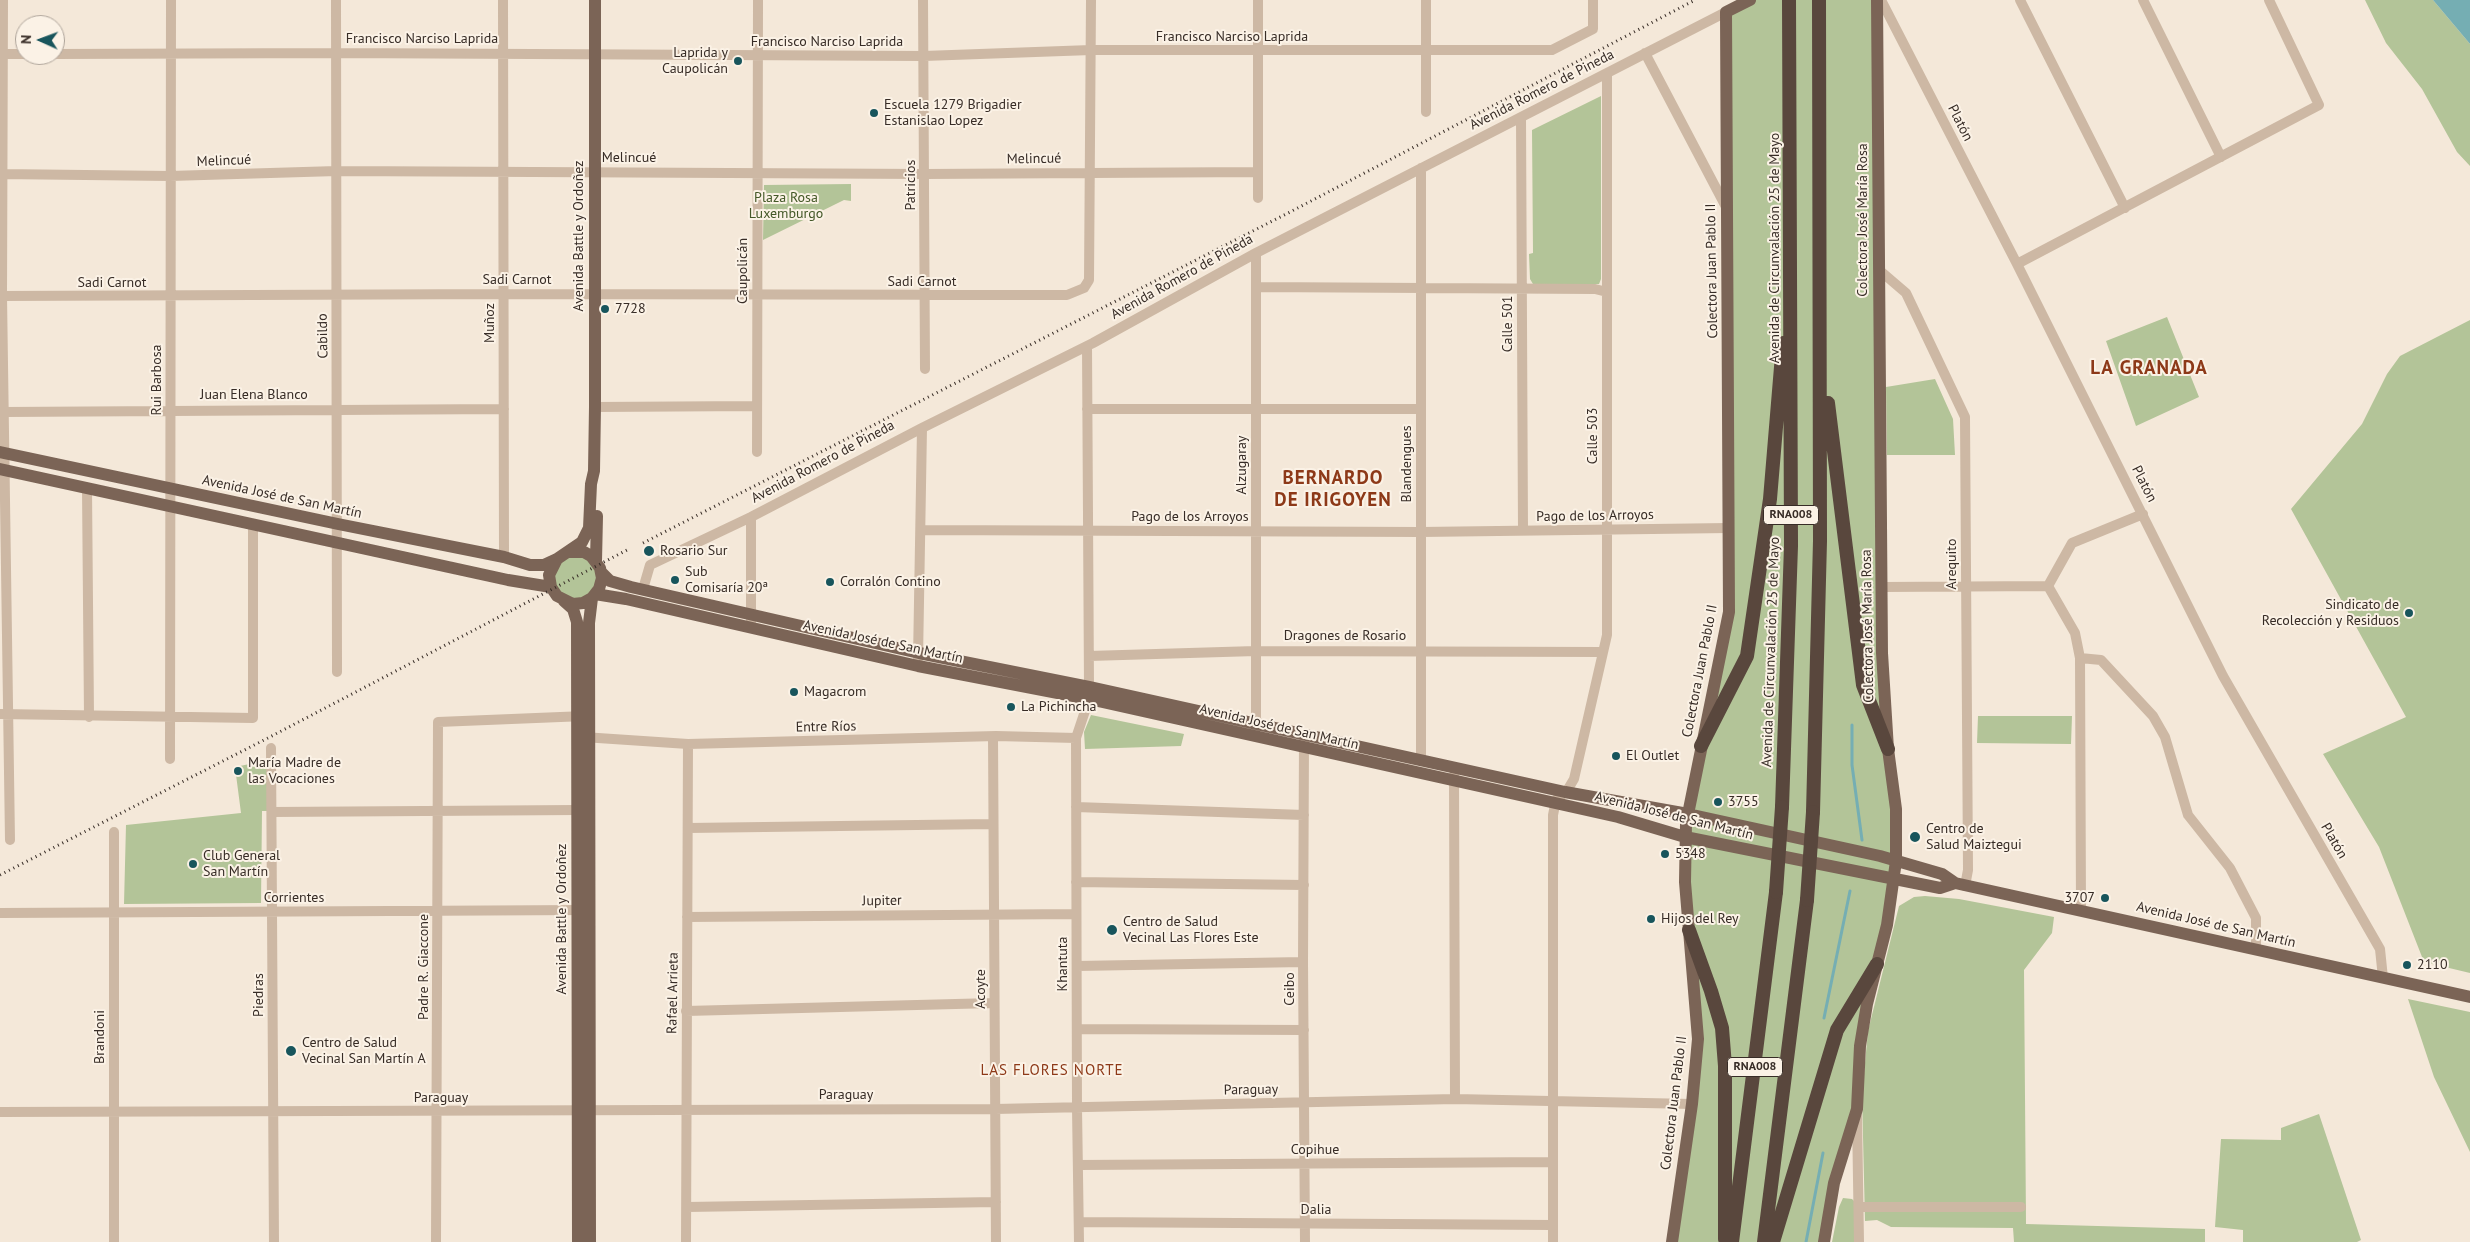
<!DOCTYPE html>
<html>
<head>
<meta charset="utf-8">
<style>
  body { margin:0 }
  #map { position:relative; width:2470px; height:1242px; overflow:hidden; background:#f4e8d9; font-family:"PT Sans",sans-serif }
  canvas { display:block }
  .north { position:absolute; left:15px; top:15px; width:50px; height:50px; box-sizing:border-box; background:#fbf2e6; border:1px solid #ada399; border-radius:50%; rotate:272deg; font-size:14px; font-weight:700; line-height:20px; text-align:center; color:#372c26 }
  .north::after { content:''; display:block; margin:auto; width:18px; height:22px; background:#18555c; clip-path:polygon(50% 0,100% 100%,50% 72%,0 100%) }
</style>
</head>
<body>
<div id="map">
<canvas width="2470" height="1242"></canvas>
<div class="north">N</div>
</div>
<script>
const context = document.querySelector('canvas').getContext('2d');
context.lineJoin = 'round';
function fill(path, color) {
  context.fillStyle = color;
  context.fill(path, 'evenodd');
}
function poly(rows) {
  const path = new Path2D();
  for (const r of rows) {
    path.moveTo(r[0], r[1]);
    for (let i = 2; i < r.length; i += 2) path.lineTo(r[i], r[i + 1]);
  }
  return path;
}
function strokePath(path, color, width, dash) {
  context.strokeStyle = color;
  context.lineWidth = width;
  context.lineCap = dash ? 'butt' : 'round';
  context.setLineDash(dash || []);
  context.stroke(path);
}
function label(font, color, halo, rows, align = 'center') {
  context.font = font + ' "PT Sans",sans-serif';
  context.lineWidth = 4;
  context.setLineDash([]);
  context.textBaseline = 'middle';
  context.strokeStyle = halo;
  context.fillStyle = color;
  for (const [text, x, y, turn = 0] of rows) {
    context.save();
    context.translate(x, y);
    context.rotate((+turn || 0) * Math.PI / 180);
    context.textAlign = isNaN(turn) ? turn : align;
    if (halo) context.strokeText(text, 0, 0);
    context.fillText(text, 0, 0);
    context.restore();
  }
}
fill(poly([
  [1750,0,1877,0,1879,464,1896,861,1858,1080,1824,1242,1672,1242,1698,1039,1685,837,1729,612,1726,12],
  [2365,0,2433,0,2470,44,2470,166,2457,152,2422,89,2386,43],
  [1601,96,1601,279,1599,284,1533,284,1530,279,1529,254,1533,253,1532,130],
  [851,184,851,201,844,200,763,240,764,185],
  [2167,317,2199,397,2136,426,2106,341],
  [2470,320,2470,973,2424,962,2379,847,2323,754,2406,717,2291,509,2362,424,2387,374,2400,356],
  [1935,379,1953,419,1955,455,1887,455,1886,387],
  [584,552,602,578,583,603,557,596,552,566,557,559],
  [1091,715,1184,734,1181,746,1085,749,1084,732],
  [1978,716,2072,716,2071,744,1977,743],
  [269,760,268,811,262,811,261,903,124,904,126,825,241,813,235,767],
  [1925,896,1959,899,2054,917,2052,933,2024,970,2026,1224,2205,1229,2205,1242,2014,1242,2013,1228,1891,1227,1877,1220,1865,1221,1862,1095,1868,1031,1899,906,1914,897],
  [2408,999,2470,1012,2470,1152,2434,1077],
  [2319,1114,2361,1240,2357,1242,2243,1242,2243,1230,2215,1227,2221,1139,2281,1140,2281,1128],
  [1843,1198,1852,1199,1855,1202,1857,1242,1832,1242,1839,1207]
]), '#b3c498');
fill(poly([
  [2433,0,2470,0,2470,44]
]), '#75aeb3');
strokePath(poly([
  [1852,725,1852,765,1862,840],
  [1824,1018,1850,891],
  [1806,1242,1823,1153]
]), '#75aeb3', 3);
strokePath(poly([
  [3,0,2,296,10,840],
  [336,0,337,672],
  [503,0,504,557],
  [923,0,925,369],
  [1258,0,1258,198],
  [1426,0,1426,112],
  [1881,0,2017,264,2223,676,2380,949,2383,978],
  [2020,0,2125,208],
  [2143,0,2221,157],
  [1645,53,1726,207],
  [0,54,25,54],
  [55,54,336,53,924,56,1091,50,1552,50,1593,29,1593,0],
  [1521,118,1523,530],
  [1421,168,1421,761],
  [0,174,170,176,337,171,925,174,1258,172],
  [2017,264,2319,105,2269,0],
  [1878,269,1906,293,1965,417,1968,870,1965,886],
  [1256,287,1595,289,1607,292],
  [0,296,504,294,1067,295,1084,288,1089,280,1091,0],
  [595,407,757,406],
  [1087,409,1421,409],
  [4,412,504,409],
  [757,452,758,0],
  [87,488,89,717],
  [751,517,751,622],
  [921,530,1421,532,1729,528],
  [2048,586,2075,633,2080,658,2081,911],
  [2048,586,2072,543,2143,514],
  [1883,587,2048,586],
  [643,589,650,565,751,517,922,428,1093,343,1256,253,1726,12],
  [1089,656,1256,651,1602,652],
  [2080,658,2101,660,2153,716,2165,737,2188,815,2230,868,2256,918,2256,950],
  [918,659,922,428],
  [0,714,253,718,253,525],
  [1256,729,1256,253],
  [583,737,688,744,996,736,1076,738],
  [993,737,996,1242],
  [1304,741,1303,962,1305,1242],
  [271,748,274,1242],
  [170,759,171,0],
  [1454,775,1455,1099],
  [1076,807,1304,815],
  [272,812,577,810],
  [688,828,993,824],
  [114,832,114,1242],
  [1076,882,1304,885],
  [0,913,585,910],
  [687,917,1076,914],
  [1077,966,1303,962],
  [686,1011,994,1003],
  [1077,1029,1304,1030],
  [0,1112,995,1109,1455,1099,1692,1104],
  [1857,1116,1859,1242],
  [1079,1165,1552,1162],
  [687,1207,996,1202],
  [1859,1207,2021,1207],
  [1079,1222,1552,1225],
  [436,1242,438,722,585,716],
  [686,1242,688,744],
  [1079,1242,1077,1108,1076,738,1089,699,1089,687,1087,346],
  [1553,1242,1553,815,1556,800,1568,789,1574,779,1607,635,1607,74]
]), '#cdb8a4', 10);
strokePath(poly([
  [0,452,338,524,504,557,530,565,544,565,557,559],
  [0,469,508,580,551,587],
  [568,552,584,552,591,556,600,568,602,578,599,589,592,598,583,603,573,604,557,596,551,587,549,575,557,559,582,542,589,528,591,484,594,471,595,407,595,0],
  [596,561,597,516],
  [601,572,610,581,631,587,919,653,1089,687,1565,792,1688,814,1880,856,1942,874,1955,883,2470,997],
  [595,594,626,599,918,666,1089,699,1618,817,1685,837,1940,888,1955,883],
  [564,601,573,609,577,622,578,1242],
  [590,1242,589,623,592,598],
  [1672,1242,1692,1104,1698,1039,1685,882,1686,824,1729,612,1726,12,1750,0],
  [1824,1242,1834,1183,1857,1109,1860,1046,1867,1004,1887,925,1896,861,1896,809,1888,749,1882,653,1877,0]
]), '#7b6456', 12);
strokePath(poly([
  [1828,403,1863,685,1888,749],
  [1701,746,1747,656,1770,499,1783,343],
  [1782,807,1791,546,1789,0],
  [1813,812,1820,541,1819,0],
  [1689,930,1711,991,1722,1028,1725,1066,1725,1239],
  [1732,1242,1776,892],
  [1764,1242,1807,900],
  [1773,1242,1837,1030,1877,964]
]), '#59473d', 14);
strokePath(poly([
  [643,543,1290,212,1695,0],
  [0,875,266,739,627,550]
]), '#372c26', 3, [1, 4]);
strokePath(poly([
  [1776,892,1782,807],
  [1807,900,1813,812]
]), '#59473d', 14);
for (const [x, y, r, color] of [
  [738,61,5,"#18555c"],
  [874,113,5,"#18555c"],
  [605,309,5,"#18555c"],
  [649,551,6,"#18555c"],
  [675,580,5,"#18555c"],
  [830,582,5,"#18555c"],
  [2409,613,5,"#18555c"],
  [794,692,5,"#18555c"],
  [1011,707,5,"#18555c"],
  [1616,756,5,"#18555c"],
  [238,771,5,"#18555c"],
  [1718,802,5,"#18555c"],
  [1915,837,6,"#18555c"],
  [1665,854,5,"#18555c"],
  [193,864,5,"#18555c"],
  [2105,898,5,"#18555c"],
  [1651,919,5,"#18555c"],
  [1112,930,6,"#18555c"],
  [2407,965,5,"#18555c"],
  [291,1051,6,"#18555c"]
]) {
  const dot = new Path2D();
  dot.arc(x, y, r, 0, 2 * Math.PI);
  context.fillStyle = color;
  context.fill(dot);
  strokePath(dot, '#fbf2e6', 2);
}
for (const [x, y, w] of [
  [1791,515,55],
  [1755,1067,55]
]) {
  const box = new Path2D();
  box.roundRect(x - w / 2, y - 9.5, w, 19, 4);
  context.fillStyle = '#fbf2e6';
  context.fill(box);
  strokePath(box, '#372c26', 1);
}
label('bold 12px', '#372c26', null, [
  ["RNA008",1791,515],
  ["RNA008",1755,1067]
]);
label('14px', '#372c26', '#fbf2e6', [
  ["Francisco Narciso Laprida",1232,37],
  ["Francisco Narciso Laprida",422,39],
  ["Francisco Narciso Laprida",827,42],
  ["Avenida Romero de Pineda",1542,90,-27],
  ["Platón",1960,123,63],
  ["Melincué",629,158],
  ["Melincué",1034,159,-1],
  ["Melincué",224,161,-2],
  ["Patricios",911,185,-90],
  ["Colectora José María Rosa",1863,220,-90],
  ["Avenida Battle y Ordoñez",579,236,-90],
  ["Avenida de Circunvalación 25 de Mayo",1775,248,-90],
  ["Caupolicán",743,271,-90],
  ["Colectora Juan Pablo II",1712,271,-91],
  ["Avenida Romero de Pineda",1182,277,-29],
  ["Sadi Carnot",517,280],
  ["Sadi Carnot",922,282],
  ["Sadi Carnot",112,283],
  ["Muñoz",490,323,-90],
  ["Calle 501",1508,324,-90],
  ["Cabildo",323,336,-91],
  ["Rui Barbosa",157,380,-90],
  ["Juan Elena Blanco",254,395],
  ["Calle 503",1593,436,-90],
  ["Avenida Romero de Pineda",823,462,-28],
  ["Blandengues",1407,464,-90],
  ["Alzugaray",1242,465,-90],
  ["Platón",2144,484,63],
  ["Avenida José de San Martín",282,497,12],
  ["Pago de los Arroyos",1595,516,-1],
  ["Pago de los Arroyos",1190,517],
  ["Arequito",1952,564,-90],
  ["Colectora José María Rosa",1868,626,-91],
  ["Dragones de Rosario",1345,636],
  ["Avenida José de San Martín",883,642,12],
  ["Avenida de Circunvalación 25 de Mayo",1771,652,-88],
  ["Colectora Juan Pablo II",1700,671,-79],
  ["Entre Ríos",826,727,-1],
  ["Avenida José de San Martín",1279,727,13],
  ["Avenida José de San Martín",1674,816,14],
  ["Platón",2334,841,60],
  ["Corrientes",294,898],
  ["Jupiter",882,901,-1],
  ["Avenida Battle y Ordoñez",562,919,-90],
  ["Avenida José de San Martín",2216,925,13],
  ["Khantuta",1063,964,-90],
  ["Padre R. Giaccone",424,967,-90],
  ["Acoyte",981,989,-90],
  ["Ceibo",1290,989,-90],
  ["Rafael Arrieta",673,993,-89],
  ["Piedras",259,995,-90],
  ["Brandoni",100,1037,-90],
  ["Paraguay",1251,1090,-1],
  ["Paraguay",846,1095],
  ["Paraguay",441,1098],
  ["Colectora Juan Pablo II",1674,1103,-83],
  ["Copihue",1315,1150],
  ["Dalia",1316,1210]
]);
label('14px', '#372c26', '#fbf2e6', [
  ["Laprida y",728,53,"right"],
  ["Caupolicán",728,69,"right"],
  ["Escuela 1279 Brigadier",884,105],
  ["Estanislao Lopez",884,121],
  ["7728",615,309],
  ["Rosario Sur",660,551],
  ["Sub",685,572],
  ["Comisaría 20ª",685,588],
  ["Corralón Contino",840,582],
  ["Sindicato de",2399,605,"right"],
  ["Recolección y Residuos",2399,621,"right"],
  ["Magacrom",804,692],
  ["La Pichincha",1021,707],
  ["El Outlet",1626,756],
  ["María Madre de",248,763],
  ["las Vocaciones",248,779],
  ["3755",1728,802],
  ["Centro de",1926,829],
  ["Salud Maiztegui",1926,845],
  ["5348",1675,854],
  ["Club General",203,856],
  ["San Martín",203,872],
  ["3707",2095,898,"right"],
  ["Hijos del Rey",1661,919],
  ["Centro de Salud",1123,922],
  ["Vecinal Las Flores Este",1123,938],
  ["2110",2417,965],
  ["Centro de Salud",302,1043],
  ["Vecinal San Martín A",302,1059]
], 'left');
label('14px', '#445828', '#fbf2e6', [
  ["Plaza Rosa",786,198],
  ["Luxemburgo",786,214]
]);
context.letterSpacing = '1px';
label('15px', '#8d3918', '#fbf2e6', [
  ["LAS FLORES NORTE",1052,1071]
]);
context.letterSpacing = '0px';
context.letterSpacing = '1px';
label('bold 19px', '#8d3918', '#fbf2e6', [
  ["LA GRANADA",2149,369],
  ["BERNARDO",1333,479],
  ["DE IRIGOYEN",1333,501]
]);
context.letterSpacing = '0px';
</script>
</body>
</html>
